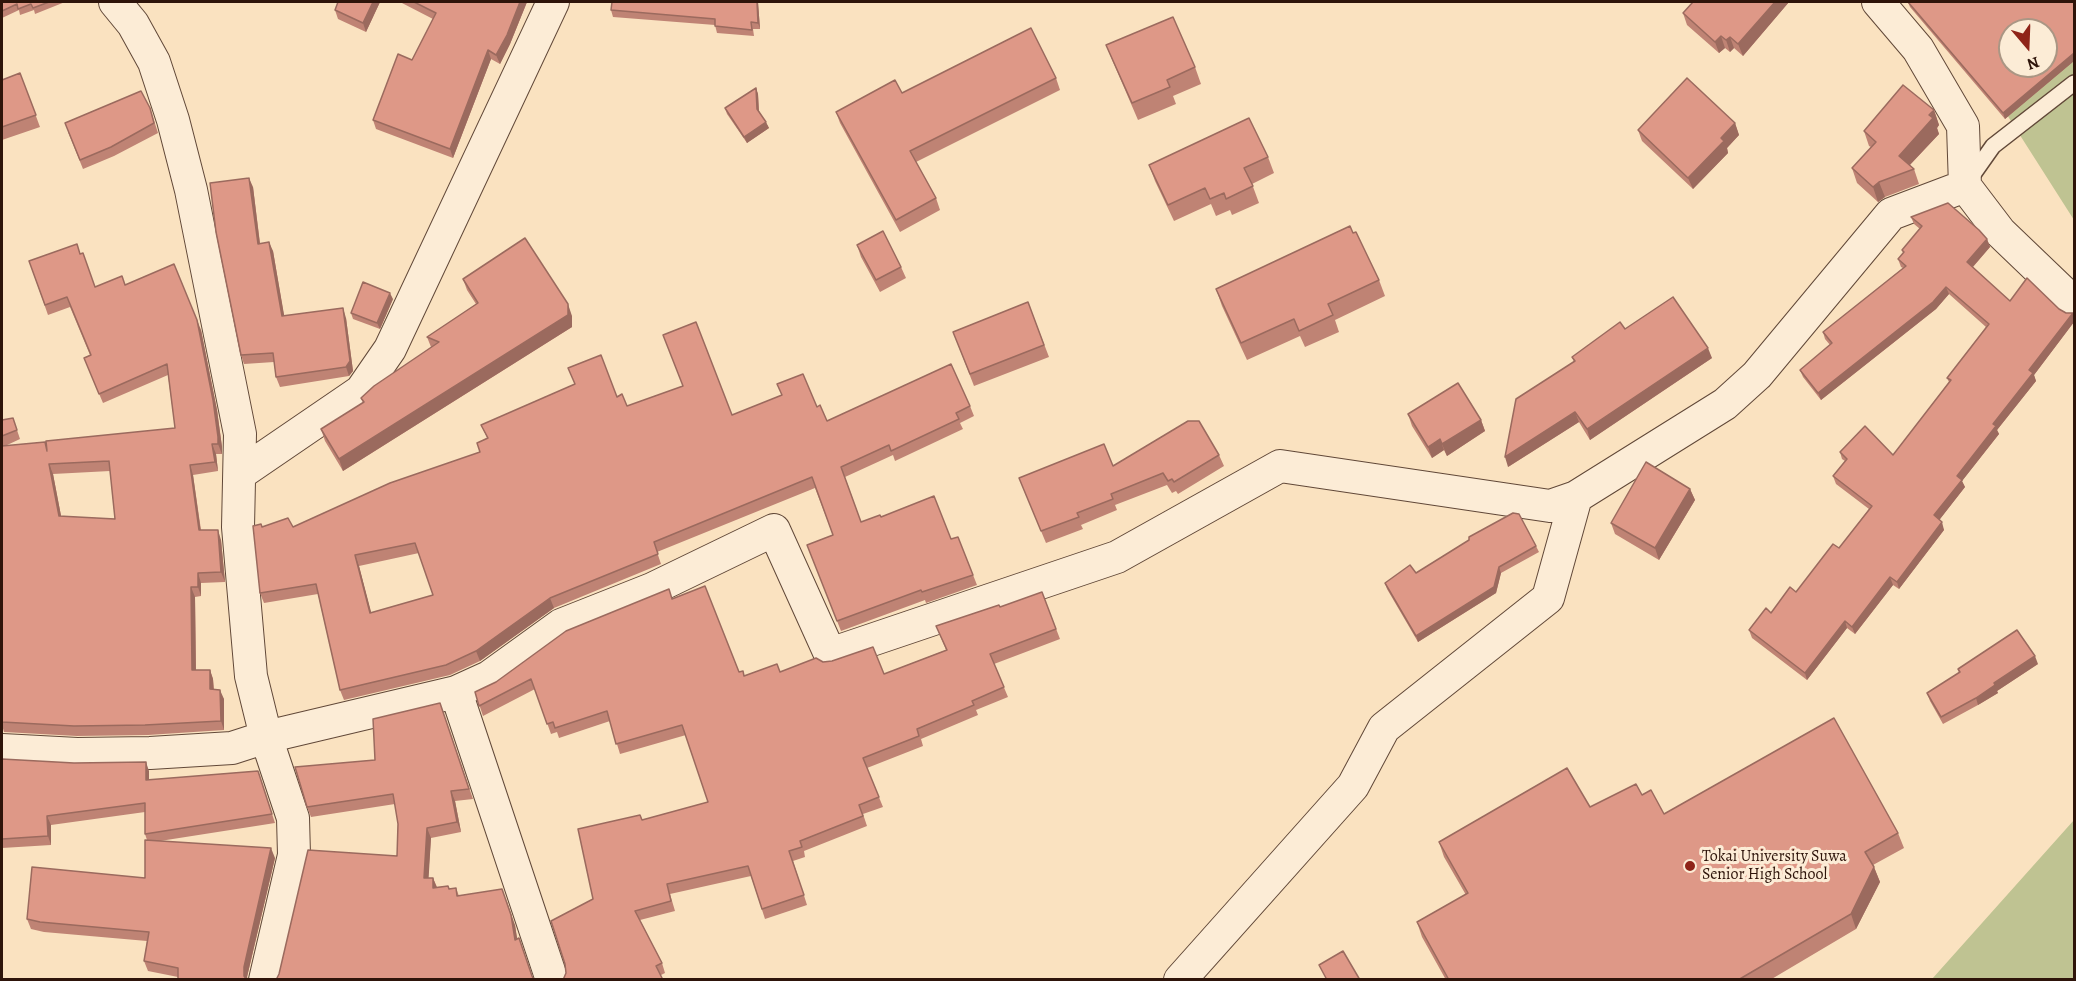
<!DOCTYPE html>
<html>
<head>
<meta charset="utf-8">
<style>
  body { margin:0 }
  #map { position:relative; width:2076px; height:981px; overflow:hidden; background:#fae2c0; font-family:Alegreya,serif }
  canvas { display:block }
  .frame { position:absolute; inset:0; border:3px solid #2e140a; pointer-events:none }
  .north { position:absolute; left:1998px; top:18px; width:60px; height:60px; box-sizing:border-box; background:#fcecd6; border:2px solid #aa9684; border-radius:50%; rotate:161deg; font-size:16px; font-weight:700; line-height:24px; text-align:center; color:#2e140a }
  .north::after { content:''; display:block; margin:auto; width:21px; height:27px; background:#8f2418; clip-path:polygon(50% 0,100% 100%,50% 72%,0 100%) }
</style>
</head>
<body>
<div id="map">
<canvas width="2076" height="981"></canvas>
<div class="frame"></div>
<div class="north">N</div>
</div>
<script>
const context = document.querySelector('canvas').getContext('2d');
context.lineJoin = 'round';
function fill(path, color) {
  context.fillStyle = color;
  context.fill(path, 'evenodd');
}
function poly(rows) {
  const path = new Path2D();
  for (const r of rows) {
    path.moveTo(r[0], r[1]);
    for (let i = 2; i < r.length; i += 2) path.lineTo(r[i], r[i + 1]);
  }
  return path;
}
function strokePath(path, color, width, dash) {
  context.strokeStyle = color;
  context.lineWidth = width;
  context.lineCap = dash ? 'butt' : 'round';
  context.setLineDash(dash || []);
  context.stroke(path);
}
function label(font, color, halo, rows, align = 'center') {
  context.font = font + ' Alegreya,serif';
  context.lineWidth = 6;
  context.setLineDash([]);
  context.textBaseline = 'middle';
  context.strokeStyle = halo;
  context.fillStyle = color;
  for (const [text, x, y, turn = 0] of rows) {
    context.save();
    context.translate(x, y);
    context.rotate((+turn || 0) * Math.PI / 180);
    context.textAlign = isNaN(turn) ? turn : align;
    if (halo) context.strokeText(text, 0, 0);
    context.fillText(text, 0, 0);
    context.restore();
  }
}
fill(poly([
  [1909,2,2074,2,2074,220,1995,96],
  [2010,30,2046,30,2046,66,2010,66],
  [2074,820,2074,979,1932,979]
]), '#bfc392');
const service = poly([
  [1969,180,1993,146,2074,83]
]);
const minor = poly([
  [115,2,133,24,154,62,173,120,191,190,240,434,238,527,251,676,266,737,293,818,294,855,265,980],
  [1878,2,1918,49,1963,126,1965,186,2000,232,2074,303],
  [241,473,361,391,390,349,553,2],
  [456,692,552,980],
  [2,750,77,754,150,753,232,748,266,737,456,692,489,677,561,625,652,589,774,530,830,654,1117,557,1280,466,1550,506,1576,497,1725,404,1757,375,1891,214,1965,186],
  [1180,980,1353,786,1384,728,1548,598,1576,497]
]);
strokePath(service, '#614838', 18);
strokePath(minor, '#614838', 34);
strokePath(service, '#fcecd6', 15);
strokePath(minor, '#fcecd6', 32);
fill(poly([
  [2,2,65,2,35,14,34,10,20,15,19,10,2,18],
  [380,2,366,32,338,19,335,10],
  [400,2,527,2,510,44,500,64,491,59,453,158,376,129,373,120,412,60,433,19],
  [758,2,760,29,753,29,754,36,717,33,715,25,613,17,611,10],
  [1693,2,1789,2,1743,56,1734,48,1730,52,1725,48,1719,53,1687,25,1683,13],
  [1908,2,2074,2,2074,61,2005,119,1910,7],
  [1106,45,1195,67,1201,84,1173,96,1176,104,1138,120,1113,62],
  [20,73,40,127,2,140,2,80],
  [1056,78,1060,90,916,162,936,198,940,210,900,232,840,123,836,112,902,93],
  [756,88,758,94,759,111,769,128,747,143,727,114,725,108],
  [150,108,158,133,114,156,83,169,68,132],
  [1934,110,1939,125,1937,128,1939,134,1910,165,1914,169,1919,184,1885,197,1878,202,1857,183,1852,168,1871,147,1869,146,1864,131],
  [1735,123,1739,135,1727,148,1728,153,1693,189,1642,141,1638,130],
  [1268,157,1274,173,1252,184,1259,203,1232,215,1230,210,1216,216,1211,204,1174,221,1155,181,1149,165],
  [253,187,260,243,273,251,284,316,346,318,353,371,349,376,280,387,276,377,274,362,244,364,241,355],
  [1911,217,1987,239,1990,247,1973,267,2010,301,2059,309,2074,317,2074,322,2034,375,2036,381,1997,430,1999,434,1962,481,1965,487,1939,520,1944,530,1899,589,1893,585,1855,634,1847,628,1807,680,1752,638,1749,630,1796,592,1839,548,1869,509,1836,484,1833,476,1845,461,1842,459,1840,452,1893,455,1949,382,1947,378,1986,327,1949,294,1936,309,1821,400,1803,377,1800,370,1830,345,1825,339,1823,332,1903,268,1901,267,1898,259,1903,253,1902,250,1920,229,1914,224],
  [1353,233,1379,280,1385,296,1335,320,1339,332,1305,347,1300,336,1247,360,1222,306,1216,289],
  [857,245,901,267,906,278,880,292,861,257],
  [81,254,95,287,125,285,201,330,217,410,222,447,222,454,216,454,218,471,193,475,201,530,221,540,225,582,201,583,201,596,195,597,196,670,210,670,213,679,214,689,224,699,224,730,148,735,77,736,4,732,2,725,2,420,13,418,20,439,5,446,46,445,175,428,168,375,103,403,84,358,90,355,70,307,48,315,29,261],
  [110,471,115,519,61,516,53,474],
  [463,279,572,316,572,327,343,471,325,441,321,429,363,403,361,398,431,347,427,337,476,304,467,290],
  [393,299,380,329,353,319,351,313],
  [1028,302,1049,357,974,386,953,332],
  [1625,329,1712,358,1590,440,1579,422,1508,467,1574,362,1572,357],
  [617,397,627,406,732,415,817,407,827,421,970,406,974,416,960,423,963,429,895,461,893,455,845,477,861,522,881,517,951,539,958,537,977,585,926,603,925,600,841,631,807,545,833,535,815,488,657,552,661,564,554,608,480,661,450,675,344,700,340,690,318,594,264,603,260,593,262,527,293,527,480,452,477,443,487,438,481,425],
  [419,553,433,595,371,613,359,566],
  [1408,414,1481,420,1485,431,1447,456,1444,450,1432,458,1412,426],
  [1219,455,1224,466,1178,494,1176,491,1172,493,1167,485,1115,505,1117,510,1081,525,1083,529,1046,543,1019,478],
  [1690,489,1695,500,1659,560,1615,534,1611,523],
  [1536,546,1539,552,1501,573,1496,593,1418,642,1387,589,1385,583,1416,573],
  [1042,592,1060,639,994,664,1008,697,976,710,978,715,921,739,923,746,867,768,883,807,863,814,867,826,804,851,805,857,793,861,807,905,765,919,751,876,670,894,675,911,640,920,662,963,665,973,661,975,566,973,593,899,640,815,642,820,708,802,686,735,620,754,610,721,559,738,557,732,551,734,535,689,483,716,475,692,673,599,739,672,744,676,780,672,823,662,884,674,946,650,936,626,1000,607],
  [2038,664,1997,691,1998,693,1978,705,1943,724,1930,701,1927,693,1959,673,1958,669],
  [440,703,473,799,455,801,461,832,431,838,428,878,433,878,437,887,448,886,449,889,456,888,459,896,515,925,517,939,532,977,397,856,398,824,395,804,311,817,307,807,375,760],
  [149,771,149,780,258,771,275,823,160,841,275,858,247,977,248,980,178,980,178,977,148,971,144,961,147,941,44,932,31,929,27,919,145,878,147,840,145,834,145,812,51,825,51,845,2,848,2,776],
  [1642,795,1664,814,1898,833,1904,848,1873,865,1880,882,1856,929,1770,980,1446,980,1422,937,1417,922,1466,895,1444,857,1439,842]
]), '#bf8374');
fill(poly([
  [373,2,380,2,366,32,363,23],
  [520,2,527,2,510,44,500,64,496,55],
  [757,2,758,2,760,29,758,23],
  [1775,2,1789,2,1743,56,1738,44],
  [1721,36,1725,48,1719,53,1715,42],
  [1730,37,1734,48,1730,52,1726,40],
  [488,50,491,59,453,158,450,149],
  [2074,53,2074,61,2005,119,2003,113],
  [756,88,758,94,759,114,757,109],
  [1934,110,1939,125,1937,128,1939,134,1904,171,1899,156],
  [766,122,769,128,747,143,744,137],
  [1735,123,1739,135,1727,148,1728,153,1693,189,1688,178,1721,138],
  [249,178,253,187,261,253,258,244],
  [1879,182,1885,197,1878,202,1873,187],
  [1987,239,1990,247,1970,270,1967,262],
  [269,242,273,251,286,326,282,316],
  [1946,287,1949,294,1936,309,1821,400,1818,393],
  [390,293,393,299,380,329,377,323],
  [568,304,572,316,572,327,343,471,339,459],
  [343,308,346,318,353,371,349,376,346,367],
  [2073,313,2074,317,2074,322,2034,375,2036,381,1997,430,1999,434,1962,481,1965,487,1937,523,1934,515,1957,476,2029,370],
  [197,320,201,330,217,410,222,447,222,454,218,444],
  [1708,348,1712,358,1590,440,1587,429],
  [1575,412,1579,422,1508,467,1505,457],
  [1481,420,1485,431,1447,456,1442,444],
  [1440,439,1444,450,1432,458,1428,447],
  [212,444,216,454,218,471,215,462],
  [49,464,53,474,63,526,59,516],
  [190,465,193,475,202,540,199,530],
  [1690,489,1695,500,1659,560,1655,548],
  [1942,522,1944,530,1899,589,1897,582],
  [218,530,221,540,225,582,221,572],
  [355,555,359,566,374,623,370,613],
  [1499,567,1501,573,1496,593,1418,642,1416,636],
  [198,573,201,583,201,596,198,587],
  [1890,577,1893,585,1855,634,1852,627],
  [191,587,195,597,196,680,192,670],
  [550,598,554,608,480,661,476,651],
  [1845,621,1847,628,1807,680,1805,673],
  [2035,656,2038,664,1997,691,1998,693,1978,705,1976,698,1994,683],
  [210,670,213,679,214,699,210,689],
  [220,690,224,699,224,730,221,721],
  [146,762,149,771,149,789,146,780],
  [451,791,455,801,461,832,457,822],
  [47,816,51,825,51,845,48,836],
  [427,828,431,838,428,888,424,878],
  [271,848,275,858,247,977,248,980,246,980,244,976,244,967],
  [1874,867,1880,882,1856,929,1851,914],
  [433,878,437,888,433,888],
  [506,899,515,925,519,950,515,940]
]), '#9b6a5e');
const building = poly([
  [2,2,49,2,33,8,31,4,18,9,17,4,2,11,2,2],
  [338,2,373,2,363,23,335,10,338,2],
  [414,2,520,2,507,35,496,55,488,50,450,149,373,120,398,54,412,60,436,13,414,2],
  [612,2,757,2,758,23,751,22,752,30,715,26,715,19,611,10,612,2],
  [1693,2,1775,2,1738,44,1730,37,1726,40,1721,36,1715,42,1683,13,1693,2],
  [1908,2,2074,2,2074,53,2003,113,1908,2],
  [2010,30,2046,30,2046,66,2010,66,2010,30],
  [1173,17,1195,67,1167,80,1170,87,1132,103,1106,45,1173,17],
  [1031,28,1056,78,910,151,936,198,896,220,836,112,895,80,902,93,1031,28],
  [20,73,36,115,2,127,2,80,20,73],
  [1687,78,1735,123,1721,138,1724,141,1688,178,1638,130,1687,78],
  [1903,85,1934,110,1929,115,1933,118,1899,156,1914,169,1879,182,1873,187,1852,168,1876,142,1864,131,1903,85],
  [756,88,757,109,766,122,744,137,725,108,756,88],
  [141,91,150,108,154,123,111,147,80,160,65,123,141,91],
  [1249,118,1268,157,1244,168,1253,186,1226,199,1224,193,1210,199,1205,188,1168,205,1149,165,1249,118],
  [249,178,258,244,269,242,282,316,343,308,350,361,346,367,276,377,273,353,241,355,216,232,210,183,249,178],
  [1948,203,1979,230,1987,239,1967,262,2010,301,2027,278,2059,309,2066,313,2073,313,2029,370,2033,373,1993,424,1996,426,1957,476,1962,480,1934,515,1942,522,1897,582,1890,577,1852,627,1845,621,1805,673,1749,630,1766,608,1771,613,1790,587,1796,592,1833,544,1839,548,1872,506,1833,476,1847,459,1840,452,1865,426,1893,455,1951,380,1947,378,1989,324,1946,287,1933,302,1818,393,1800,370,1832,343,1823,332,1906,266,1898,259,1904,252,1902,250,1922,226,1911,217,1948,203],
  [1350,226,1353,233,1356,232,1379,280,1328,304,1333,315,1299,331,1294,319,1241,343,1216,289,1350,226],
  [883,231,901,267,876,280,857,245,883,231],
  [525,238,568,304,568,315,339,459,321,429,364,402,361,398,374,386,439,342,427,337,478,303,463,279,525,238],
  [77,244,80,254,83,253,95,287,122,276,125,285,174,264,197,320,213,400,218,437,218,444,212,444,215,462,190,465,199,530,218,530,221,572,198,573,198,587,191,587,192,670,210,670,210,689,220,690,221,721,145,725,74,726,2,722,2,446,45,442,47,451,46,441,175,428,167,364,99,394,84,358,91,355,67,297,45,305,29,261,77,244],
  [109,461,115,519,59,516,49,464,109,461],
  [363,282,390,293,377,323,351,313,363,282],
  [1673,297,1708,348,1587,429,1575,412,1505,457,1516,399,1575,361,1572,357,1620,322,1625,329,1673,297],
  [1028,302,1044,345,970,374,953,332,1028,302],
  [696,322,732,415,782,395,777,384,803,374,817,407,820,405,827,421,951,364,970,406,956,413,959,419,891,451,889,445,841,467,861,522,880,515,881,517,934,496,951,539,958,537,973,575,922,592,921,590,837,621,807,545,833,535,812,477,654,542,658,554,550,598,476,651,446,665,340,690,316,584,260,593,253,526,261,524,262,527,288,518,293,527,390,483,480,452,477,443,488,438,481,425,575,384,568,368,601,355,617,397,622,394,627,406,683,386,663,335,696,322],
  [415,543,433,595,370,613,355,555,415,543],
  [1458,383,1481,420,1442,444,1440,439,1428,447,1408,414,1458,383],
  [13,418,17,430,2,436,2,420,13,418],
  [1188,421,1199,421,1219,455,1174,482,1172,479,1168,481,1163,473,1111,494,1113,499,1077,513,1079,517,1041,531,1019,478,1104,444,1113,466,1188,421],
  [1646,462,1690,489,1655,548,1611,523,1646,462],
  [1513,513,1519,514,1536,546,1499,567,1494,587,1416,636,1385,583,1410,565,1416,573,1469,540,1469,537,1513,513],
  [705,586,739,672,743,671,744,676,777,664,780,672,816,658,823,662,832,661,873,647,884,674,947,650,936,626,999,605,1000,607,1042,592,1056,629,990,654,1004,687,972,701,974,705,917,729,919,736,863,758,879,797,859,805,863,816,800,841,802,847,789,851,804,895,762,909,748,866,667,884,671,901,635,911,662,963,656,966,663,980,563,980,566,973,565,964,551,921,593,899,578,829,640,815,642,820,708,802,682,725,616,744,607,711,555,728,553,722,547,724,531,679,479,706,475,692,496,682,566,631,669,589,672,599,705,586],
  [2017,630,2035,656,1994,683,1995,685,1976,698,1941,717,1927,693,1960,672,1958,669,2017,630],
  [440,703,469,789,451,791,457,822,427,828,424,878,433,878,433,888,448,886,449,889,456,888,457,896,502,889,511,915,515,940,519,938,532,976,534,980,276,980,279,974,308,850,397,856,398,824,393,794,307,807,295,767,375,760,373,719,440,703],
  [1834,718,1898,833,1865,852,1874,867,1851,914,1738,980,1449,980,1417,922,1468,893,1439,842,1567,768,1590,807,1636,784,1642,795,1651,790,1664,814,1834,718],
  [2,759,74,763,146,762,146,780,258,771,272,814,145,834,145,803,47,816,48,836,2,839,2,759],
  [145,840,271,848,244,967,244,976,247,980,178,980,178,968,144,961,149,932,40,922,27,919,32,867,145,878,145,840],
  [1343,951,1360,980,1327,980,1319,965,1343,951]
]);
fill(building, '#de9887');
strokePath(building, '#9b6a5e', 1.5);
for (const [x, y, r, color] of [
  [1690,866,6,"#8f2418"]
]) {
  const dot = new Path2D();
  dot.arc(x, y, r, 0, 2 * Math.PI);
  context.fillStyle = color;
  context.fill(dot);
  strokePath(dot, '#fcecd6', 2);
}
label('16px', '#2e140a', '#fcecd6', [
  ["Tokai University Suwa",1702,857],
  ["Senior High School",1702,875]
], 'left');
</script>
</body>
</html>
